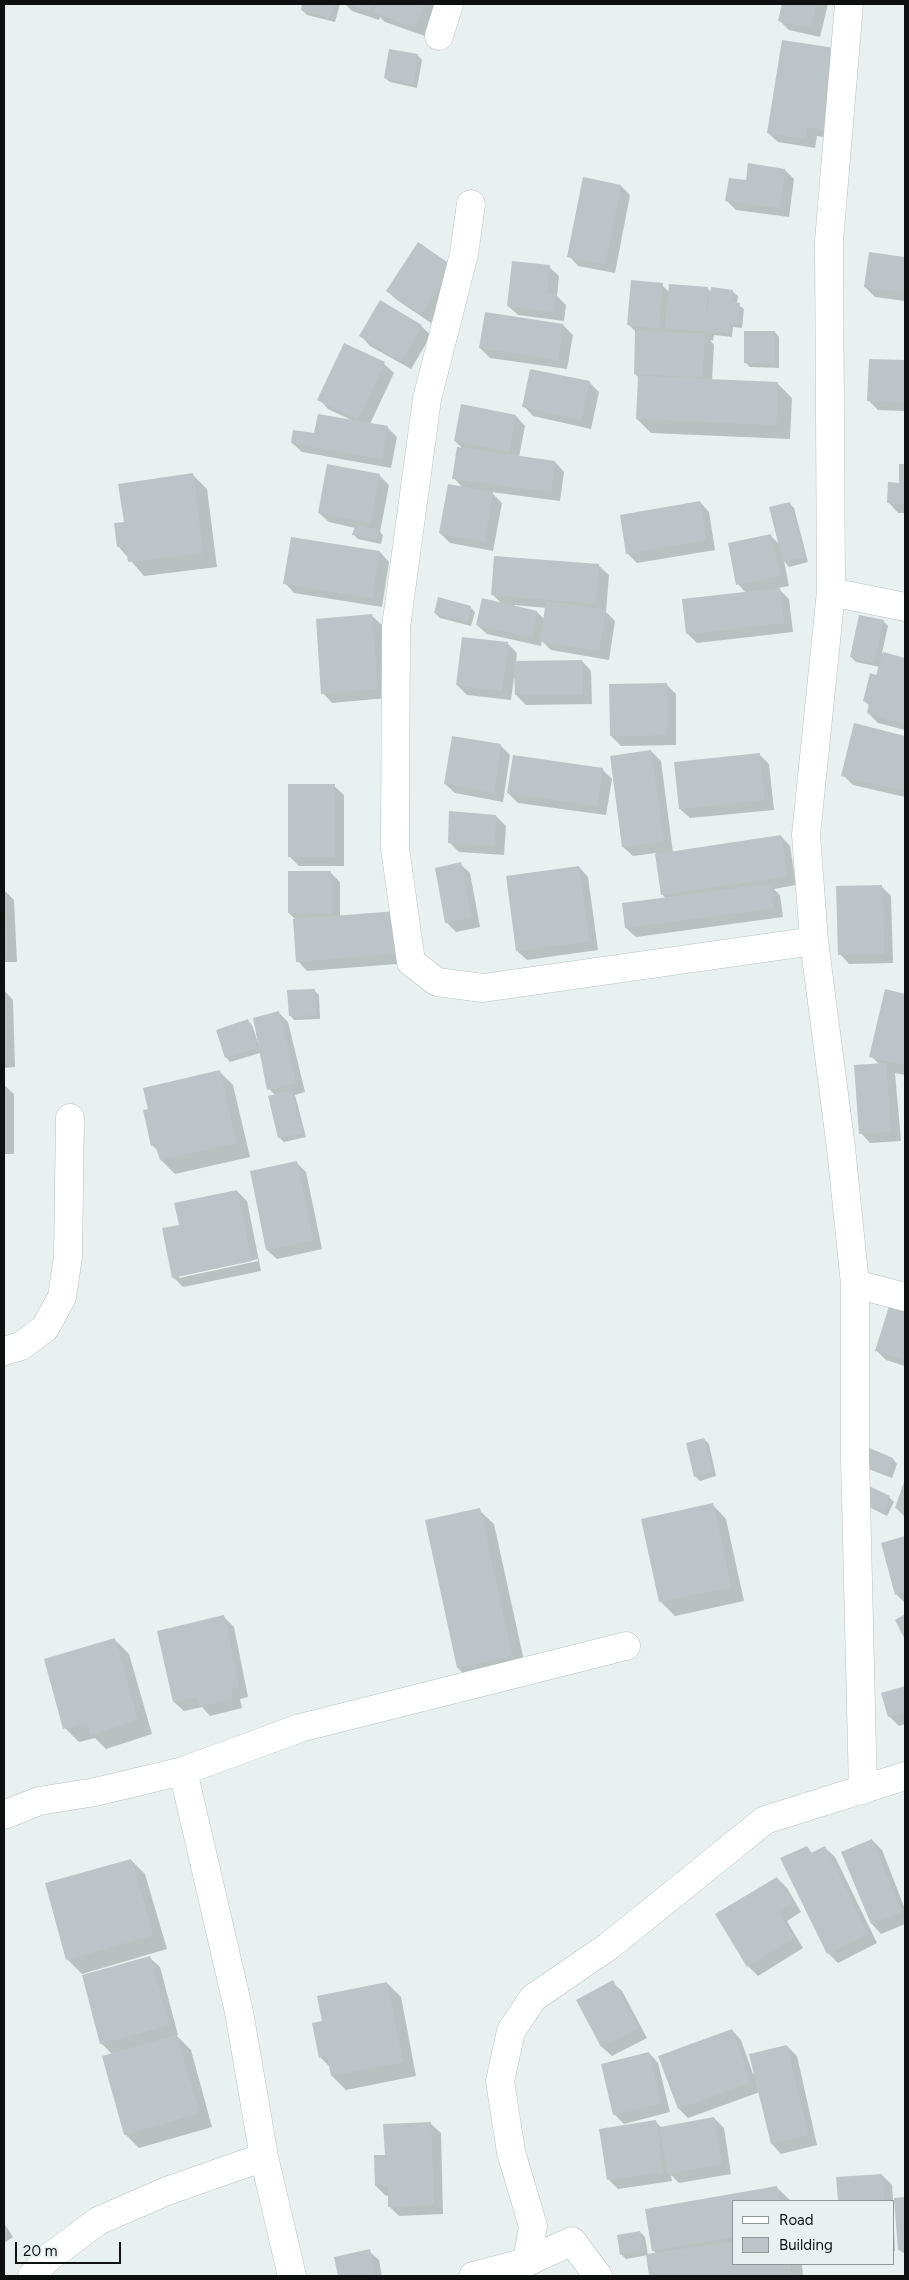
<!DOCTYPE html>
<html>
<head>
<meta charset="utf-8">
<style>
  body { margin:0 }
  #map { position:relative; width:909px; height:2280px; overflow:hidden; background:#e8f1f0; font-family:Figtree,sans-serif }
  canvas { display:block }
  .frame { position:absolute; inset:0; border:5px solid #0e1110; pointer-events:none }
  .legend { position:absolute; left:732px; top:2200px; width:162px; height:65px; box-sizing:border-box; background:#e8f1f0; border:1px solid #919796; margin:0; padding:6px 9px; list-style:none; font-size:15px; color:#0e1110 }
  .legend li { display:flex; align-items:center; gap:10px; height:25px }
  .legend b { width:25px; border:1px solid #919796 }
  .scale { position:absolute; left:15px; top:2242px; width:106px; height:22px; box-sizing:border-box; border:2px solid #0e1110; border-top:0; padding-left:6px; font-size:15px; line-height:18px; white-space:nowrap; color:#0e1110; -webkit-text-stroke:4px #e8f1f0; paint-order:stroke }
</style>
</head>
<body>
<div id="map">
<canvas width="909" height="2280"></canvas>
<div class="frame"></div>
<ul class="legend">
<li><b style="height:6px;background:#fff"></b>Road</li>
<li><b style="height:14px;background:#bcc4c7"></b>Building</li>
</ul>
<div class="scale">20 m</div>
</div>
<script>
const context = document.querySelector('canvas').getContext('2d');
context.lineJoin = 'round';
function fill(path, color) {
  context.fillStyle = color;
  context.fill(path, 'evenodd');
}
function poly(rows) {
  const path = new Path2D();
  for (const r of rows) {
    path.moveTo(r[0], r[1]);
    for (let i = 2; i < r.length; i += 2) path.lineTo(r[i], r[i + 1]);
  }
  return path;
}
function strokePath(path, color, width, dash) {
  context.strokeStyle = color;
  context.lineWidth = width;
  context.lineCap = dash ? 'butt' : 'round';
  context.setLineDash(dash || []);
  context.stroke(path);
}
fill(poly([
  [304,4,340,4,335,22,307,15,302,10],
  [345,4,437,4,425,36,385,22,380,17,379,20,352,11],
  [783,4,828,4,820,37,789,30,780,21],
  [783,41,837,139,817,136,815,148,778,142,768,133],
  [390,50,418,56,422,60,417,88,390,82,385,78],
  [785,170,794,179,789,217,736,210,727,201,747,181],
  [621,186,630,195,615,273,578,266,569,256],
  [870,253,905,258,905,301,875,297,865,287],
  [549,267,559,276,557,296,566,305,564,321,518,315,508,306],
  [462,276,431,323,397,300,387,291],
  [662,285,669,292,708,289,711,292,712,289,733,292,738,296,737,304,744,309,742,328,733,327,732,337,714,335,713,341,710,340,714,345,712,381,778,384,792,398,790,439,651,433,637,419,639,378,635,374,637,333,628,324],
  [486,313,563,325,573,335,567,369,490,358,480,348],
  [421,326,431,335,411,369,370,346,361,336],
  [775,332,779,337,779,368,750,367,746,363],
  [345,345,384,364,394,373,370,424,387,427,397,437,391,468,302,452,292,443,351,420,328,409,319,399],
  [870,360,905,362,905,411,878,410,868,400],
  [589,382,599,392,591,429,533,416,524,406],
  [516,416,525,426,519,457,555,462,564,472,560,501,491,492,502,503,493,551,450,543,440,533,463,488,454,478,463,449,455,441],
  [900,465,905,466,905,513,898,513,889,503,900,484],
  [193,475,207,489,217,567,144,576,118,546,125,524],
  [379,475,389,485,380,532,383,535,381,544,358,539,354,535,355,528,329,522,319,513],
  [700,502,709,512,715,550,637,563,627,553],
  [789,503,794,508,808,562,789,567,784,561,789,586,778,588,789,599,793,632,697,643,687,633,746,593,738,584,771,536,780,545],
  [380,552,389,562,382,607,294,593,285,583],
  [599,566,609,575,606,612,615,621,609,660,551,650,542,641,541,646,487,634,477,625,502,604,492,594],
  [515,605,547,608,545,620,537,612,515,607],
  [470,607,475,612,471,626,440,618,435,613],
  [372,616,382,625,387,698,332,703,323,693],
  [883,621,888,626,882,653,905,659,905,730,878,723,868,713,870,706,864,701,880,667,856,662,851,657],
  [507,643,517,653,516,662,582,661,591,671,592,704,526,705,516,695,516,678,514,678,511,700,467,695,457,685],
  [666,684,676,694,676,745,621,746,611,736],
  [855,725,905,737,905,797,853,785,843,775],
  [501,746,510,755,503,802,455,793,445,784],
  [651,751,661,761,673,853,781,836,790,846,796,885,774,889,780,895,783,917,636,937,626,928,666,899,662,894,656,853,633,856,623,847],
  [759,754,769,764,774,810,690,818,680,809],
  [602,769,612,779,606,815,518,803,508,793],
  [334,786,344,795,344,866,299,866,289,856],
  [496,816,506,826,504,855,459,852,449,842],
  [460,864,470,873,480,927,456,932,446,922],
  [579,867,588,877,598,950,527,960,517,951],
  [330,872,340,882,340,916,396,912,409,963,307,971,298,961,296,920,289,913],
  [881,886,891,896,893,963,849,964,840,954],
  [4,890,14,900,17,962,4,962],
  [4,990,13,1000,15,1067,4,1068],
  [314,990,319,995,320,1019,294,1020,290,1015],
  [886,991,905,995,905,1075,895,1073,901,1141,870,1143,861,1133,879,1064,871,1056],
  [279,1013,288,1022,305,1092,295,1095,306,1137,284,1142,279,1137,275,1095,269,1089,260,1053,230,1062,226,1057,248,1021,252,1025,259,1046],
  [219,1071,233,1085,250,1157,175,1174,161,1160,159,1152,152,1145],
  [4,1085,14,1094,14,1154,4,1154],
  [296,1162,306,1172,322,1249,277,1259,267,1250],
  [237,1191,247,1201,261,1271,183,1287,174,1278,180,1226],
  [258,1259,258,1261,179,1278,179,1276],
  [905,1309,905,1366,886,1360,876,1350],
  [704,1439,709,1444,716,1476,700,1481,695,1476],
  [867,1449,893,1459,897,1464,892,1478,866,1468],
  [905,1482,905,1517,896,1508],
  [889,1497,894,1502,887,1516,867,1506],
  [712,1504,726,1519,744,1601,675,1616,661,1602,643,1520],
  [479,1510,494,1524,526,1670,472,1682,458,1668],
  [905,1537,905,1603,897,1595,882,1544],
  [224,1617,234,1627,248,1697,240,1699,242,1708,210,1716,202,1707,184,1711,174,1702],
  [115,1640,129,1654,152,1734,106,1749,95,1738,79,1742,65,1728],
  [905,1687,905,1724,899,1726,889,1716,883,1694],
  [872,1840,882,1850,905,1909,905,1924,881,1934,872,1924,843,1853],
  [807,1847,813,1854,825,1848,835,1857,877,1943,838,1963,828,1953],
  [131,1860,145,1874,167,1949,82,1974,67,1959],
  [777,1878,787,1888,801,1912,787,1921,803,1948,758,1976,748,1966],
  [150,1958,160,1967,178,2035,176,2035,191,2050,212,2127,139,2148,125,2134,112,2054,101,2043],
  [612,1982,622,1991,647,2038,612,2056,602,2047,578,2000],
  [387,1983,401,1997,416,2076,346,2090,332,2076,330,2067,320,2057],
  [732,2030,741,2040,753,2074,787,2046,797,2056,817,2145,781,2154,772,2144,760,2092,688,2118,679,2109],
  [649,2053,658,2063,670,2112,624,2124,614,2114],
  [714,2118,724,2128,731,2174,679,2183,671,2175,672,2181,618,2189,608,2179,656,2122,662,2128],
  [431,2124,441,2133,443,2214,399,2216,389,2206,389,2195,386,2196,376,2186,386,2156],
  [882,2175,892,2185,893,2201,839,2201,838,2178],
  [776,2187,791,2201,733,2201,733,2264,802,2264,803,2276,650,2276,648,2255,626,2259,621,2254,640,2232,645,2237,648,2255,657,2254,653,2250,646,2210],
  [896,2199,905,2199,905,2254,899,2250],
  [893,2206,895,2251,893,2252],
  [4,2223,13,2237,4,2243],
  [369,2251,379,2260,382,2276,340,2276,336,2258]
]), '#0003');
fill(poly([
  [302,4,334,4,330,18,301,10],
  [348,4,372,4,370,11],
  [377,4,424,4,415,28,374,12],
  [782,4,816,4,811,28,778,21],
  [782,40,841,49,828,130,807,127,805,139,767,133],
  [389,49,418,54,413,84,384,78],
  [748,163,785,169,780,208,725,201,729,178,746,180],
  [583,177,621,185,605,264,567,257],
  [418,242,453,266,421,314,386,291],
  [869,252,905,257,905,293,864,287],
  [512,261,550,265,547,293,556,294,554,312,507,306],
  [631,280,663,283,659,328,627,325],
  [669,284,708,287,705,327,711,287,733,290,732,302,740,303,738,324,729,323,728,333,665,328],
  [380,300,422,325,401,361,359,336],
  [485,312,563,324,558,360,479,348],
  [635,331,705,334,702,377,634,374],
  [744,331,775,331,775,364,744,363],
  [344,343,385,362,358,419,317,400],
  [869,359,905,360,905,403,867,401],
  [530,369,590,381,581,420,522,407],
  [638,376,778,382,776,425,636,419],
  [461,404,516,415,509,452,454,441],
  [318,414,388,426,382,459,291,443,293,430,314,433],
  [457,447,555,461,551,492,452,479],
  [327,464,380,474,370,523,318,513],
  [899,464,905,464,905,504,887,503,888,482,899,483],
  [193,473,203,553,128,562,126,545,117,547,114,523,124,522,118,484],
  [448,484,493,492,484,542,439,533],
  [700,501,706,540,626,554,620,515],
  [790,502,804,557,783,562,769,507],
  [355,525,379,530,377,540,352,535],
  [771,534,780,576,736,585,728,543],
  [291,537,380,551,372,598,283,584],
  [494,556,599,564,596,604,491,595],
  [780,588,784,623,686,634,682,599],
  [438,597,471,606,467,622,434,613],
  [482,598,537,611,532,637,476,625],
  [546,601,606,610,599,651,540,641],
  [372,614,378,689,321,694,316,619],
  [859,615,884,620,874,663,850,657],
  [462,637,508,642,502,691,456,685],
  [883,652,905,658,905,724,867,713,869,703,863,701,870,673,876,675],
  [582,660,583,695,515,695,514,661],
  [667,683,667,735,610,736,609,684],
  [854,723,905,736,905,791,841,776],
  [452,736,501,744,494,793,444,784],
  [651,750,664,842,622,847,610,756],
  [760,753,764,800,679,809,674,762],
  [513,755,603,768,597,806,507,793],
  [288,784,335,784,335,857,288,857],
  [449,811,496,815,494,846,448,843],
  [781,835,787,876,661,895,655,854],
  [461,862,471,917,445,923,435,868],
  [579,866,589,941,516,951,506,876],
  [288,871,331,871,331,914,288,913],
  [771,884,774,908,625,928,622,903],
  [882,885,884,954,838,955,836,886],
  [4,894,8,952,4,953],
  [397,911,400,953,296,962,293,919],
  [315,989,316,1015,289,1016,287,990],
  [885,989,905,994,905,1065,869,1057],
  [279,1011,296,1083,267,1090,253,1018],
  [248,1019,257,1048,225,1058,216,1030],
  [886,1063,891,1132,859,1134,854,1065],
  [220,1070,236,1143,160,1160,155,1144,151,1146,143,1110,148,1109,143,1088],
  [292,1090,302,1133,278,1138,268,1096],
  [297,1161,313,1240,266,1250,250,1171],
  [237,1190,252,1261,172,1278,162,1228,179,1225,174,1203],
  [890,1303,905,1308,905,1360,875,1351],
  [704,1438,712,1472,694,1477,686,1443],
  [867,1447,893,1458,887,1474,860,1464],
  [905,1479,905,1512,895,1508],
  [869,1486,890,1496,883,1512,861,1502],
  [713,1503,731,1587,659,1602,641,1519],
  [480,1508,512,1656,457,1668,425,1520],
  [905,1536,905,1592,895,1595,881,1543],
  [905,1614,905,1640,895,1620],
  [224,1615,239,1687,231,1689,233,1699,199,1706,197,1697,173,1702,157,1631],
  [115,1638,138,1720,90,1736,87,1722,63,1729,44,1659],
  [905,1686,905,1712,888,1717,881,1693],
  [872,1839,901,1912,871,1924,841,1852],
  [807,1846,811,1853,825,1846,868,1934,827,1954,780,1858],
  [131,1859,153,1935,66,1960,45,1883],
  [777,1877,792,1902,779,1911,794,1938,747,1967,715,1914],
  [150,1956,169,2025,100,2044,82,1975],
  [613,1980,638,2028,601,2047,576,2000],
  [387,1982,403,2062,331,2076,327,2056,319,2058,312,2023,322,2021,317,1996],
  [732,2029,751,2082,678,2109,658,2056],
  [177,2035,199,2113,124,2135,102,2056],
  [787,2045,808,2135,771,2144,749,2054],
  [649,2052,661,2103,613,2115,601,2064],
  [714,2117,722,2164,668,2174,660,2127],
  [656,2120,663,2172,607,2180,599,2129],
  [431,2122,434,2205,388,2207,388,2186,375,2186,374,2155,385,2155,383,2124],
  [882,2174,884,2201,838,2201,836,2177],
  [777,2186,780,2201,733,2201,733,2237,652,2251,645,2209],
  [905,2197,905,2250,898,2250,894,2198],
  [640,2231,644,2251,620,2255,617,2235],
  [733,2242,733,2264,790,2264,792,2276,649,2276,646,2254],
  [370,2249,375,2276,338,2276,334,2257]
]), '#bcc4c7');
const minor = poly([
  [849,4,829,241,831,592,806,835,814,941,841,1148,855,1284,855,1457,863,1790],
  [439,36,449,4],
  [471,204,464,254,427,399,396,627,395,848,411,962,437,982,483,988,814,941],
  [831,592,905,607],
  [855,1284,905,1297],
  [4,1351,21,1346,45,1328,62,1297,68,1257,70,1118],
  [183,1771,239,2012,264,2157,292,2276],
  [4,1815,39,1801,95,1792,183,1771,300,1728,626,1646],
  [527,2262,572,2241,598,2276],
  [32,2276,46,2260,98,2221,167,2191,264,2157],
  [473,2276,527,2262,533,2226,511,2152,500,2081,511,2031,533,1998,609,1946,765,1820,905,1776]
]);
strokePath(minor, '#b8c1c0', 29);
strokePath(minor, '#fff', 28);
</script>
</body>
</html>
